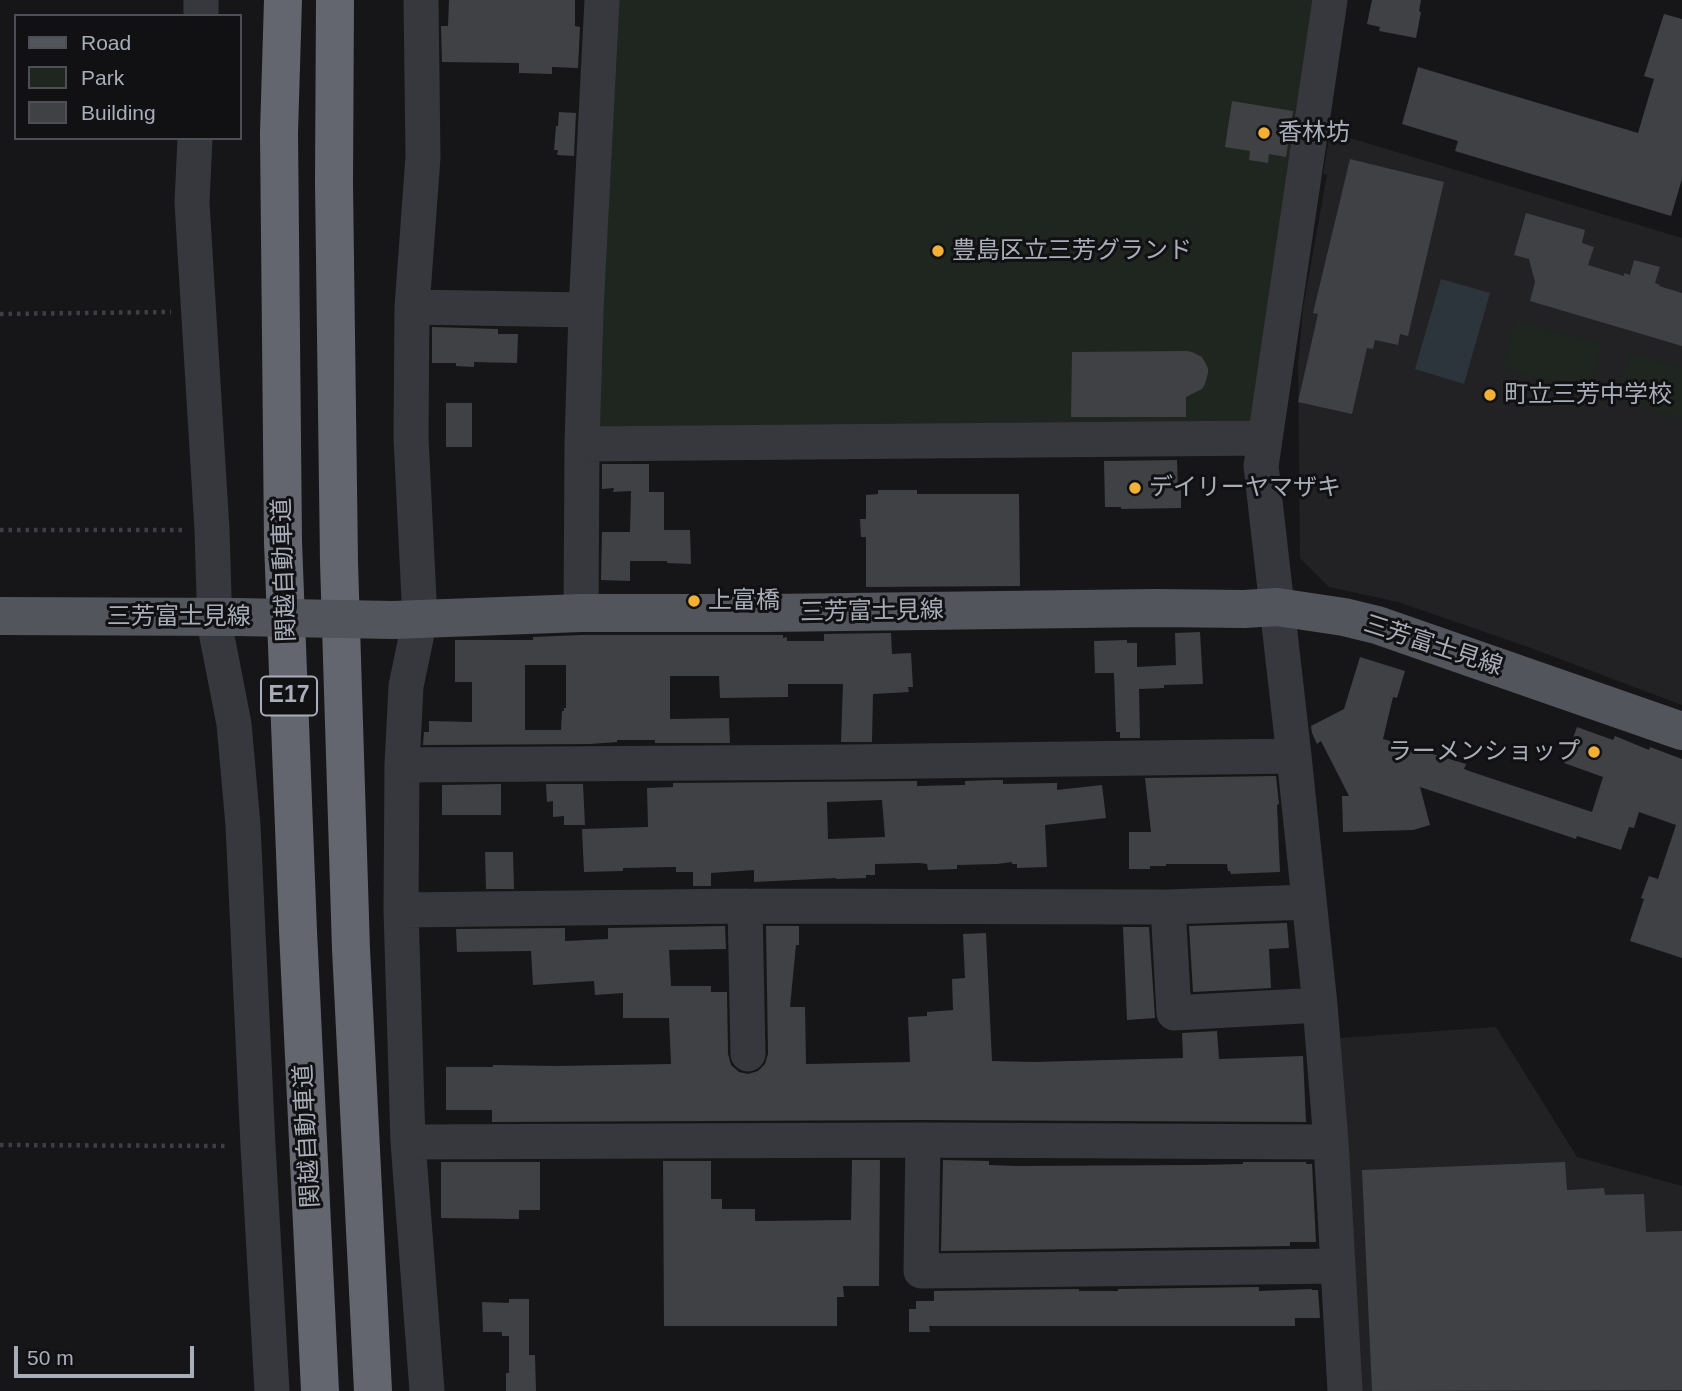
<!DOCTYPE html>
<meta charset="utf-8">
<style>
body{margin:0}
#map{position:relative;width:1682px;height:1391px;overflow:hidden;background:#161618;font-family:Helvetica,sans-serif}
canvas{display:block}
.legend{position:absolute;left:14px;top:14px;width:228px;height:126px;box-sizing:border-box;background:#111113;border:2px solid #4d4f55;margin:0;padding:9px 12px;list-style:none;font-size:21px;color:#a8adb8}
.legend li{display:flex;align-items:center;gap:14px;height:35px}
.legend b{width:35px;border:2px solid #4d4f55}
.scale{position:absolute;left:14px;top:1346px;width:180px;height:32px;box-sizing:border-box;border:4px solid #a8adb8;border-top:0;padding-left:9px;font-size:21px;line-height:24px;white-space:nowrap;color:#a8adb8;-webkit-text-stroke:5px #111113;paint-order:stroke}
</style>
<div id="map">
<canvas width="1682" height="1391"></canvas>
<ul class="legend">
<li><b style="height:9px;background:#53555c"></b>Road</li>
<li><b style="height:19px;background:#1e261f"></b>Park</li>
<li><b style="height:19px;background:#404145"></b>Building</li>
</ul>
<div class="scale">50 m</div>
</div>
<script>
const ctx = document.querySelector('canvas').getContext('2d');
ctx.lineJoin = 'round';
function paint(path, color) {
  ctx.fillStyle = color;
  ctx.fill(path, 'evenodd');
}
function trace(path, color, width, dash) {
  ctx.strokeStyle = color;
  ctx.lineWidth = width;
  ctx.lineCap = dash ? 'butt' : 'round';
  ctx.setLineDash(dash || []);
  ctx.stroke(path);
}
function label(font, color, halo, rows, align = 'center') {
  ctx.font = font + ' Helvetica,"Noto Sans JP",sans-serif';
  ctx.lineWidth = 6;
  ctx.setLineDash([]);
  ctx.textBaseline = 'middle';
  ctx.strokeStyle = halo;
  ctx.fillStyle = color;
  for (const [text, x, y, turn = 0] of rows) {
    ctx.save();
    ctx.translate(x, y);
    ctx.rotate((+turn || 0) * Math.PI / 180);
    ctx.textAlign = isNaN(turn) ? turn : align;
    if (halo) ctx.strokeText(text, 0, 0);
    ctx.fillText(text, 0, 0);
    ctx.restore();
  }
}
const built = new Path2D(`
 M1330,132L1682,238V705L1528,647L1398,602L1329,587L1300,558L1298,366L1303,308L1327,175L1323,174Z
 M1496,1027L1577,1157L1682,1186V1391H1359L1340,1038Z`);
const green = new Path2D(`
 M609,0H1316L1253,420L1242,430L608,436L592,421Z
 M1516,320L1602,344L1588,392L1503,367Z
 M1630,353L1682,368V419L1616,400Z`);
const water = new Path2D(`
 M1441,279L1490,293L1464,384L1415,369Z`);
const building = new Path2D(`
 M449,0H575V26L580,27L578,68L552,67V74L519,73V63L442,62L441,26H448Z
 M1372,0H1421L1419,11L1421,12L1416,38L1379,31L1380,27L1367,24Z
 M1664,14L1682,19V179L1671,216L1455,151L1458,141L1402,124L1418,67L1638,133L1654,79L1644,76Z
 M1232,101L1293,111L1286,157L1269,154L1268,163L1249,160L1250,151L1225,147Z
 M559,112L576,113L574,156L557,155L558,150H554L556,126H558Z
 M1350,159L1444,182L1408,336L1400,334L1398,345L1375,340L1373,349L1367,348L1352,414L1298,402L1318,314L1313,313Z
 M1526,213L1585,230L1582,243L1594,247L1588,265L1624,276V273L1630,275L1634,260L1660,267L1655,283L1660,285L1659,286L1682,293V346L1530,301L1535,282L1529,259L1514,255Z
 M432,327L498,329V334H518L517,363L474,362V367L456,366V363H432Z
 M1187,351L1192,352L1202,357L1208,368V373L1205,384L1202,389L1186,397V417H1071L1072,352Z
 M446,403H472V447H446Z
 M1177,460L1178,489H1181V508L1121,509V507H1105L1104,461Z
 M602,464H649V492H664V530H690L691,564L667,563V561H630V581L601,580L602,532H630L631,491L613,492L614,488L602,489Z
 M878,490H917V494H1019L1020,586L866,587V537H861L860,519H866V495L878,494Z
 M1200,632L1203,684L1164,685V688L1139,689L1140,738H1120V732H1116L1114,673H1095L1094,641L1127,640V643H1137V667L1176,665L1175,633Z
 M891,633L892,654L911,653L913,687H908L909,692L873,694L872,742H841L843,684H788V697L720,698L719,676H670V719L729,718L730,743H655V740H617V742L590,744L423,745L424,732H429V721L472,722V682H455V640H533V637L581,635H783V638L787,637V641H824V634ZM525,665H566V708H564V711H562L561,730H525Z
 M1360,657L1405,671L1397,698L1393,697L1383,739L1466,764L1464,769L1469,771L1592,812L1603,777L1564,763L1577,727L1613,740L1615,736L1649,750L1650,747L1682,759V958L1630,941L1644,899L1641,898L1649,876L1658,879L1676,825L1639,812L1634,828L1629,827L1621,850L1577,836L1576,839L1420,787L1430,825L1413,830L1343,832L1342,796H1349L1321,741L1317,744L1312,733L1311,726L1344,709Z
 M1276,776L1279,804L1277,805L1280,872L1231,874L1230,871H1228L1227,864H1166V866H1150V869H1129V832H1151L1145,778Z
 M995,780H1003V784L1057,783V790L1102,785L1106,818L1045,825L1047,867L1017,868V864H1012V862L997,864L957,865V869L928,870L927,864L920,863L875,864V875H866V878L836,879V878L754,882V870L711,873V886H693V872H676V867L623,868V871L584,872L582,829L648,827L647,788L673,787V783L917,781V786L965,785V781ZM882,800L885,837L828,839L827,802Z
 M501,784V815H442V785Z
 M546,784H583L585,825H564V816L553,817V801L547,802Z
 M485,852H513L514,889H486Z
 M1287,923L1289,948L1269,949L1271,988L1193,992L1189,926Z
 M725,926L726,949L669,950L671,986H711V992H727L728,1054L731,1065L739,1072L748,1074L758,1071L765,1064L768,1054L766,926H799V945H796L790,1007H805L806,1064L910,1062L908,1017L927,1016V1012L953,1010L952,979L965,978L963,934L986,933L992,1061L1033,1062L1183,1058L1182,1033L1217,1031L1219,1059L1303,1056L1306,1122L923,1120L492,1122V1110H446V1067H493V1065L557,1066L671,1064L669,1018H623V993L595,995L594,981L533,985L531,951L457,952L456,929L565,928V941L608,939V928Z
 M1123,927H1149L1155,1018L1127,1020Z
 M852,1160H880L879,1286H843L844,1297H837V1326H664L663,1161H711V1199H722V1209H755V1221L851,1220Z
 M943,1160L989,1161V1165L1016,1166L1196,1165L1243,1164V1162H1306V1164H1312L1316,1242H1290V1246L941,1251Z
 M441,1162H540V1210H519V1219L441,1218Z
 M1565,1162L1567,1190L1604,1188L1605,1195L1644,1194L1646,1232L1682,1231V1390L1372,1391L1362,1170Z
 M1259,1287V1291L1312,1289V1290H1318L1320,1318H1295V1326H929L930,1332H909V1309H916V1301H934V1291L1079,1289V1291H1118V1289Z
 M509,1299H529V1355H535L536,1391H506V1373H509V1336H502V1332H483L482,1302L509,1303Z`);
const path = new Path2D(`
 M0,314L171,312
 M0,530H185
 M0,1145L229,1146`);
const minor = new Path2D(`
 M421,0L423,157L412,307L411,438L420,619L406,686L402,765L401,910L408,1142L427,1391
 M1330,0L1261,466L1294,756L1320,1005L1331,1142L1345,1391
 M201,16V0
 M195,138L192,203L212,530L214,597L213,616L234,724L243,825L258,1146L272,1391
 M412,307L586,310
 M582,444L1265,438
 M581,613L582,444L586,310L602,0
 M402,765L848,762L1294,756
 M745,906L748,1054
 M1168,907L1174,1013L1320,1005
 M401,910L745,906L1168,907L1309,902
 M923,1140L921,1271L1338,1266
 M408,1142L923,1140L1331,1142`);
const major = new Path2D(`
 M0,616L236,617
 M393,620L581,613H769L1155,608L1244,609L1277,607L1344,617L1377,625L1682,731`);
const highway = new Path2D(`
 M283,0L279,133L283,542L298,931L320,1391
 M335,0L334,183L339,562L351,949L373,1391`);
const majorBridge = new Path2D(`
 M236,617L393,620`);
const markers = [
 [1264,133,7,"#f2b134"],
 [938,251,7,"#f2b134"],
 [1490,395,7,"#f2b134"],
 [1135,488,7,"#f2b134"],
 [694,601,7,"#f2b134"],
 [1594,752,7,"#f2b134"]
];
const shields = [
 [289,696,56]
];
const shieldNames = [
 ["E17",289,696]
];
const poiNames = [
 ["香林坊",1278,133],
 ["豊島区立三芳グランド",952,251],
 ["町立三芳中学校",1504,395],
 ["デイリーヤマザキ",1149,488],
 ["上富橋",708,601],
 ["ラーメンショップ",1580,752,"right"]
];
const streetNames = [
 ["関越自動車道",285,570,-92],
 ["三芳富士見線",872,612,-1],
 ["三芳富士見線",179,617],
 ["三芳富士見線",1433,646,18],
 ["関越自動車道",308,1136,-93]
];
paint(built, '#222225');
paint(green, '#1e261f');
paint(water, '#2c353c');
paint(building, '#404145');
trace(path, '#3d3f44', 4.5, [3.5, 5]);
trace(minor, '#37383d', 35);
trace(major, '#53555c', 38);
trace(highway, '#63666e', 38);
trace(majorBridge, '#53555c', 38);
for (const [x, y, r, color] of markers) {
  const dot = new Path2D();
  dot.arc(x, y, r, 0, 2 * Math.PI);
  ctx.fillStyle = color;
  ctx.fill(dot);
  trace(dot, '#111113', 2.5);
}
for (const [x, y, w] of shields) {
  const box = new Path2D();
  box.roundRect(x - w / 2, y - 19.5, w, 39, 5);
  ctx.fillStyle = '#111113';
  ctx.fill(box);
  trace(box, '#a8adb8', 2);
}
label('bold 23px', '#a8adb8', null, shieldNames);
label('24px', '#a8adb8', '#111113', poiNames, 'left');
label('24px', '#a8adb8', '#111113', streetNames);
</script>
